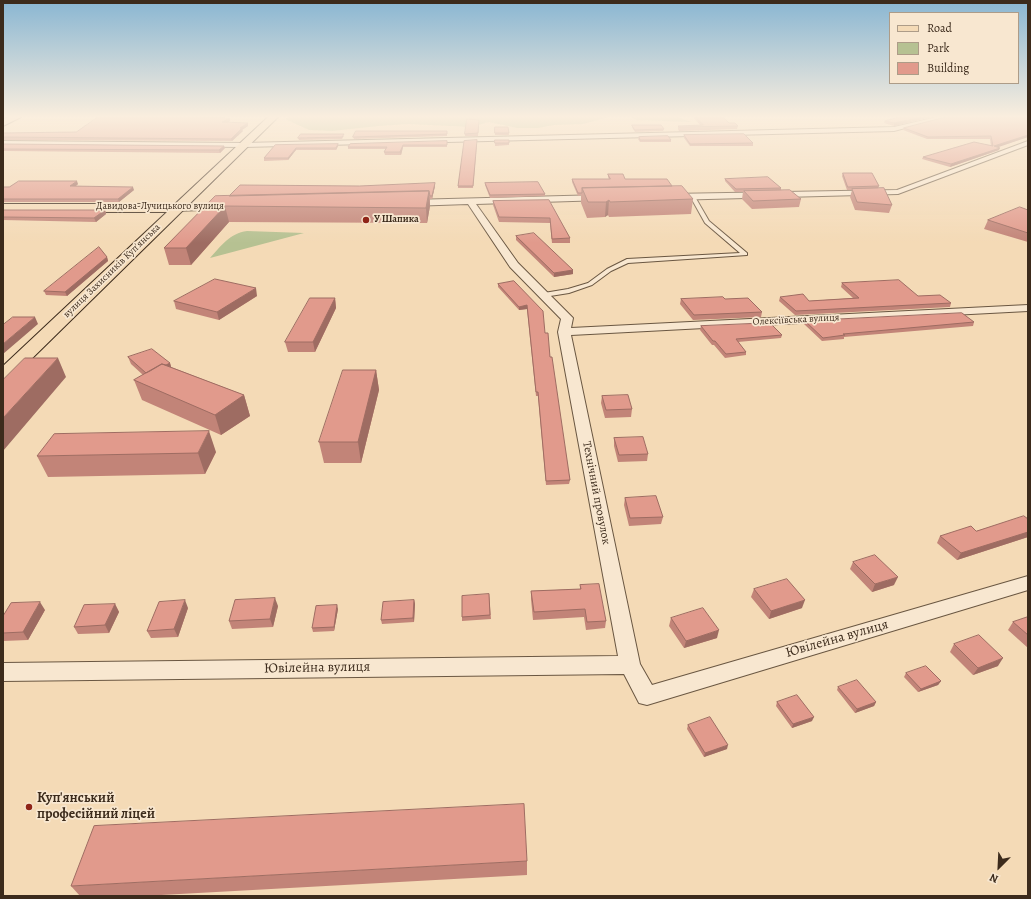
<!DOCTYPE html>
<meta charset="utf-8">
<style>
body{margin:0}
#map{position:relative;width:1031px;height:899px;overflow:hidden;background:#f4dab6;font-family:Alegreya,serif}
canvas{display:block}
.frame{position:absolute;inset:0;border:4px solid #3c2b1c;pointer-events:none}
.legend{position:absolute;left:889px;top:12px;width:130px;height:72px;box-sizing:border-box;background:#f8e7d0;border:1px solid #ad9c88;margin:0;padding:5px 7px;list-style:none;font-size:12px;color:#3c2b1c}
.legend li{display:flex;align-items:center;gap:8px;height:20px}
.legend b{width:20px;border:1px solid #ad9c88}
.north{position:absolute;left:979px;top:847px;width:40px;height:40px;-webkit-text-stroke:3px #f8e7d0;paint-order:stroke;rotate:204deg;font-size:11px;font-weight:700;line-height:16px;text-align:center;color:#3c2b1c}
.north::after{content:'';display:block;margin:auto;width:14px;height:18px;background:#3c2b1c;clip-path:polygon(50% 0,100% 100%,50% 72%,0 100%)}
</style>
<div id="map">
<canvas width="1031" height="899"></canvas>
<div class="frame"></div>
<ul class="legend">
<li><b style="height:5px;background:#f4dab6"></b>Road</li>
<li><b style="height:11px;background:#b6c192"></b>Park</li>
<li><b style="height:11px;background:#e19a8c"></b>Building</li>
</ul>
<div class="north">N</div>
</div>
<script>
const ctx = document.querySelector('canvas').getContext('2d');
ctx.lineJoin = 'round';
function paint(path, color) {
  ctx.fillStyle = color;
  ctx.fill(path, 'evenodd');
}
function trace(path, color, width, dash) {
  ctx.strokeStyle = color;
  ctx.lineWidth = width;
  ctx.lineCap = dash ? 'butt' : 'round';
  ctx.setLineDash(dash || []);
  ctx.stroke(path);
}
function label(font, color, halo, rows, align = 'center') {
  ctx.font = font + ' Alegreya,serif';
  ctx.lineWidth = 3.5;
  ctx.setLineDash([]);
  ctx.textBaseline = 'middle';
  ctx.strokeStyle = halo;
  ctx.fillStyle = color;
  for (const [text, x, y, turn = 0] of rows) {
    ctx.save();
    ctx.translate(x, y);
    ctx.rotate((+turn || 0) * Math.PI / 180);
    ctx.textAlign = isNaN(turn) ? turn : align;
    if (halo) ctx.strokeText(text, 0, 0);
    ctx.fillText(text, 0, 0);
    ctx.restore();
  }
}
const green = new Path2D(`
 M288,117H609L583,124L554,125L538,128H517L489,122L471,127L408,124L379,126L332,131L309,130L285,119Z
 M631,117H678L691,122L636,120Z
 M247,231L304,233L210,258C221,246 230,233 247,231Z`);
const lane = new Path2D(`
 M690,195H694L709,221L747,253V255L628,263L611,271L592,285L569,293L544,297L541,295L544,293L568,289L588,283L607,269L627,259L740,253L705,223L690,196Z`);
const street = new Path2D(`
 M937,117H947L894,131L244,147L3,145V141L244,143L894,127Z
 M1028,141V145L898,194L670,200L666,197L670,194L897,190Z
 M602,195L605,196V200L476,204L518,263L573,318L571,328L1028,305V311L571,335L640,664L652,685L1028,576V590L647,705L639,703L624,674L3,681V663L618,656L558,332L561,319L510,267L468,204L410,206L406,203L410,200Z
 M224,204L228,207L227,209L177,211L173,208L177,205Z`);
const primary = new Path2D(`
 M9,117H21L3,126V119Z
 M268,117H278L10,380L3,382V366L167,212H3V204H175Z`);
const wall = new Path2D(`
 M693,117H723L729,123L738,126L737,129L679,131L678,129V126L700,125Z
 M899,117H931L894,126L884,123L885,121Z
 M1028,117V137L997,147L999,150L950,167L922,159L923,157L991,146L990,139H927L903,130L904,128Z
 M230,121L227,123H248V126L242,130L243,131L232,141L3,140V133L76,132Z
 M479,122L478,136H465V134Z
 M632,125L664,129L663,131L635,132L632,127Z
 M495,127H508L509,135H495Z
 M447,131V136L354,139L353,137Z
 M684,135L753,143V146H690L684,138Z
 M344,136L342,139L299,140L298,138Z
 M639,137L671,140V142H640L638,139Z
 M495,140H509V145L495,146Z
 M447,141V147H403L401,155H385L384,152L386,149H348V147Z
 M477,143L473,188H458V186Z
 M3,144L224,146L225,148L220,153L3,151Z
 M275,145L338,146L336,150H296L288,160L264,161V158Z
 M843,173L879,186L878,188L892,205L889,213L855,210L850,197L852,190H847L842,176Z
 M608,174L625,179L672,186L693,199L691,214L609,217L608,215L605,217L587,218L581,203V195L578,196L572,182V179H609L608,177Z
 M725,179L781,188V190L801,199L799,207L752,209L742,199L743,192H735L725,181Z
 M485,183L545,194V196L490,198L485,185Z
 M78,184L76,186L134,190L119,202H3V187Z
 M435,186L432,199H430V206L427,223L229,222L191,265H169L164,248L229,196Z
 M549,200L570,238V243H552L550,223L499,222L493,205V201Z
 M3,210H105L106,214L96,222L3,220Z
 M1028,210V242L984,229L988,220Z
 M516,236L573,270V274L554,277L516,240Z
 M107,257L108,261L67,296L46,295L44,291Z
 M514,281L545,333L550,357L570,480L569,484L546,485L538,396H536L527,309L519,310L498,287V284Z
 M842,283L918,296L951,303L950,307L795,315L779,301L780,297L809,301L853,298L841,287Z
 M257,296L219,320L176,309L174,301Z
 M335,298L336,308L315,352H288L285,342Z
 M681,299H725L762,312L761,317L693,320L680,304Z
 M805,321L974,322L973,326L844,337V339L822,341L804,324Z
 M701,326L782,335L781,338L738,342L746,352V355L725,358L714,345H712L700,330Z
 M128,357L170,363L171,367L244,395L250,416L221,435L142,400L134,380L143,375L131,364Z
 M376,370L379,390L361,463H324L319,442Z
 M602,396L632,409L631,417L605,418L601,403Z
 M614,438L648,454L647,461L618,462L614,446Z
 M216,452L205,474L48,477L37,456Z
 M625,498L663,517L661,524L629,526L624,505Z
 M1028,519V537L957,560L937,543L940,536L976,531Z
 M853,562L894,585L872,592L850,569Z
 M580,585L606,621L605,628L586,630L584,617L533,620L531,599V591L580,589Z
 M754,589L802,608L769,619L751,597Z
 M489,594L491,619L462,621V617Z
 M414,600L415,604L414,622L382,624L381,620Z
 M115,604L119,612L109,633L78,634L74,627Z
 M278,606L273,627L232,629L229,621Z
 M188,608L178,637L151,638L147,631Z
 M338,609L334,631L313,632L312,628Z
 M45,610L28,640L3,641V616Z
 M1028,617V648L1008,630L1013,622Z
 M671,618L717,638L684,648L669,626Z
 M954,644L998,666L973,675L950,652Z
 M906,673L941,681L938,685L918,692L904,677Z
 M838,687L876,702L874,706L855,713L837,690Z
 M777,702L812,721L792,728L776,706Z
 M688,725L727,749L704,757L687,729Z
 M527,861V875L143,896H80L71,886Z`);
const shadedWall = new Path2D(`
 M922,117H931L894,126V123Z
 M230,118V121L223,125L222,122Z
 M248,123V126L242,130L243,131L232,141L231,139L240,128Z
 M1028,135V137L993,149L994,146Z
 M338,144V146L336,150V148Z
 M403,145V147L401,155L400,152Z
 M224,146L225,148L220,153L219,150Z
 M296,148V150L288,160V158Z
 M1000,148L999,150L950,167L951,164Z
 M77,181L78,184L71,190L70,186Z
 M435,183V186L432,199V196Z
 M133,187L134,190L119,202L118,199Z
 M429,191L430,206L427,223L426,208Z
 M609,200L608,215L605,217L606,202Z
 M225,206L229,222L191,265L186,248Z
 M105,210L106,214L96,222L94,218Z
 M107,257L108,261L67,296L65,292Z
 M573,270V274L554,277V273Z
 M256,288L257,296L219,320L217,312Z
 M335,298L336,308L315,352L313,342Z
 M527,305V309L519,310V307Z
 M35,317L38,324L3,354V344Z
 M58,358L66,377L3,451V418Z
 M170,363L172,370L148,380L146,373Z
 M376,370L379,390L361,463L358,442Z
 M244,395L250,416L221,435L215,415Z
 M209,431L216,452L205,474L198,453Z
 M1028,532V537L957,560L961,553Z
 M898,577L894,585L872,592L875,584Z
 M275,598L278,606L273,627L270,619Z
 M185,600L188,608L178,637L174,629Z
 M414,600L415,604L414,622L413,618Z
 M805,600L802,608L769,619L771,611Z
 M40,602L45,610L28,640L23,632Z
 M115,604L119,612L109,633L105,625Z
 M337,605L338,609L334,631V627Z
 M719,630L717,638L684,648L686,641Z
 M1003,658L998,666L973,675L978,668Z
 M941,681L938,685L918,692L921,689Z
 M876,702L874,706L855,713L857,709Z
 M814,717L812,721L792,728L793,724Z
 M728,745L727,749L704,757L705,753Z`);
const building = new Path2D(`
 M98,117H200L230,118L222,122L248,123L240,128H242L231,139L3,137V133L76,132Z
 M696,117H723L729,123H735L738,126L679,127L678,126L703,125Z
 M899,117H922L894,123L885,121Z
 M946,117H1028V135L994,146L1000,148L951,164L923,157L974,142L993,146L991,136L928,137L904,128Z
 M467,119L479,120L478,133L465,134Z
 M632,125H661L664,129L635,130Z
 M495,127H508L509,133H495Z
 M356,131H447V134L353,137Z
 M301,134H344L342,137L298,138Z
 M744,134L753,143L690,144L684,135Z
 M668,136L671,140H640L639,137Z
 M477,140L473,186H458L464,141Z
 M495,140H509V143H495Z
 M447,141V145H403L400,152H384L387,147H348L350,144Z
 M3,144L224,146L219,150L3,149Z
 M338,144L336,148H296L288,158H264L275,145Z
 M843,173H872L879,186L848,187Z
 M608,174H623L625,179H667L672,186L582,188V193H578L572,179H610Z
 M768,177L781,188L736,189L725,179Z
 M19,181H77L70,186L133,187L118,199H3V187H9Z
 M538,182L545,194L490,195L485,183Z
 M435,183L432,196H430L429,191L229,196L240,185L359,186Z
 M682,186L693,199L610,202L609,200L606,202H588L582,188Z
 M884,188L892,205L857,202L852,189Z
 M790,190L801,199L753,201L744,191Z
 M429,191L426,208L225,206L186,248H164L215,196Z
 M549,200L570,238L552,239L550,218L499,217L493,201Z
 M1020,207L1028,210V233L988,220Z
 M3,210H105L94,218L3,217Z
 M534,233L573,270L554,273L516,236Z
 M99,247L107,257L65,292L44,291Z
 M215,279L256,288L217,312L174,301Z
 M899,280L918,296L940,295L951,303L796,311L780,297L803,294L809,301L859,298L842,283Z
 M514,281L543,311L545,333H548L550,357H552L570,480L546,481L538,392H536L527,305L519,307L498,284Z
 M723,297L725,299L748,298L762,312L694,315L681,299Z
 M310,298H335L313,342H285Z
 M962,313L974,322L843,334L845,335L823,338L805,321Z
 M13,317H35L3,344V325Z
 M770,323L782,335L736,339L746,352L726,354L715,341H713L701,326Z
 M152,349L170,363L166,365L162,364L150,371L146,373L128,357Z
 M25,358H58L3,418V380Z
 M162,364L244,395L215,415L134,380Z
 M343,370H376L358,442H319Z
 M628,395L632,409L606,410L602,396Z
 M209,431L198,453L37,456L54,434Z
 M643,437L648,454L619,455L614,438Z
 M656,496L663,517L630,518L625,498Z
 M1024,516L1028,519V532L961,553L940,536L971,526L976,531Z
 M875,555L898,577L875,584L853,562Z
 M787,579L805,600L771,611L754,589Z
 M599,584L606,621L587,622L585,609L534,612L531,591L581,589L580,585Z
 M489,594L490,615L462,617V596Z
 M275,598L270,619L229,621L235,600Z
 M185,600L174,629L147,631L159,602Z
 M414,600L413,618L381,620L383,602Z
 M40,602L23,632L3,633V616L11,603Z
 M115,604L105,625L74,627L84,605Z
 M337,605L334,627L312,628L316,606Z
 M703,608L719,630L686,641L671,618Z
 M1028,617V635L1013,622Z
 M979,635L1003,658L978,668L954,644Z
 M926,666L941,681L921,689L906,673Z
 M857,680L876,702L857,709L838,687Z
 M797,695L814,717L793,724L777,702Z
 M710,717L728,745L705,753L688,725Z
 M524,804L527,861L71,886L94,826Z`);
const markers = [
 [366,220,4,"#8f2418"],
 [29,807,4,"#8f2418"]
];
const farStreetnames = [
 ["Давидова-Лучицького вулиця",160,207],
 ["вулиця Захисників Куп'янська",112,271,-44],
 ["Олексіївська вулиця",796,320,-3]
];
const farPoinames = [
 ["У Шапика",374,220]
];
const streetNames = [
 ["Технічний провулок",596,493,79]
];
const nearStreetnames = [
 ["Ювілейна вулиця",837,639,-16],
 ["Ювілейна вулиця",317,668,-1]
];
const nearPoinames = [
 ["Куп'янський",37,799],
 ["професійний ліцей",37,815]
];
paint(green, '#b6c192');
trace(lane, '#6a5742', 2);
trace(street, '#6a5742', 2);
trace(primary, '#3c2b1c', 2);
paint(lane, '#f8e7d0');
paint(street, '#f8e7d0');
paint(primary, '#f4dab6');
paint(wall, '#c28478');
paint(shadedWall, '#9e6c62');
paint(building, '#e19a8c');
trace(building, '#9e6c62', 1);
const sky = ctx.createLinearGradient(0, 0, 0, 243);
sky.addColorStop(0, '#89b6d2');
sky.addColorStop(0.48, '#faeede');
sky.addColorStop(1, '#faeede00');
ctx.fillStyle = sky;
ctx.fillRect(0, 0, 1031, 243);
for (const [x, y, r, color] of markers) {
  const dot = new Path2D();
  dot.arc(x, y, r, 0, 2 * Math.PI);
  ctx.fillStyle = color;
  ctx.fill(dot);
  trace(dot, '#f8e7d0', 1.5);
}
label('10px', '#3c2b1c', '#f8e7d0', farStreetnames);
label('bold 10px', '#3c2b1c', '#f8e7d0', farPoinames, 'left');
label('12px', '#3c2b1c', '#f8e7d0', streetNames);
label('14px', '#3c2b1c', '#f8e7d0', nearStreetnames);
label('bold 14px', '#3c2b1c', '#f8e7d0', nearPoinames, 'left');
</script>
